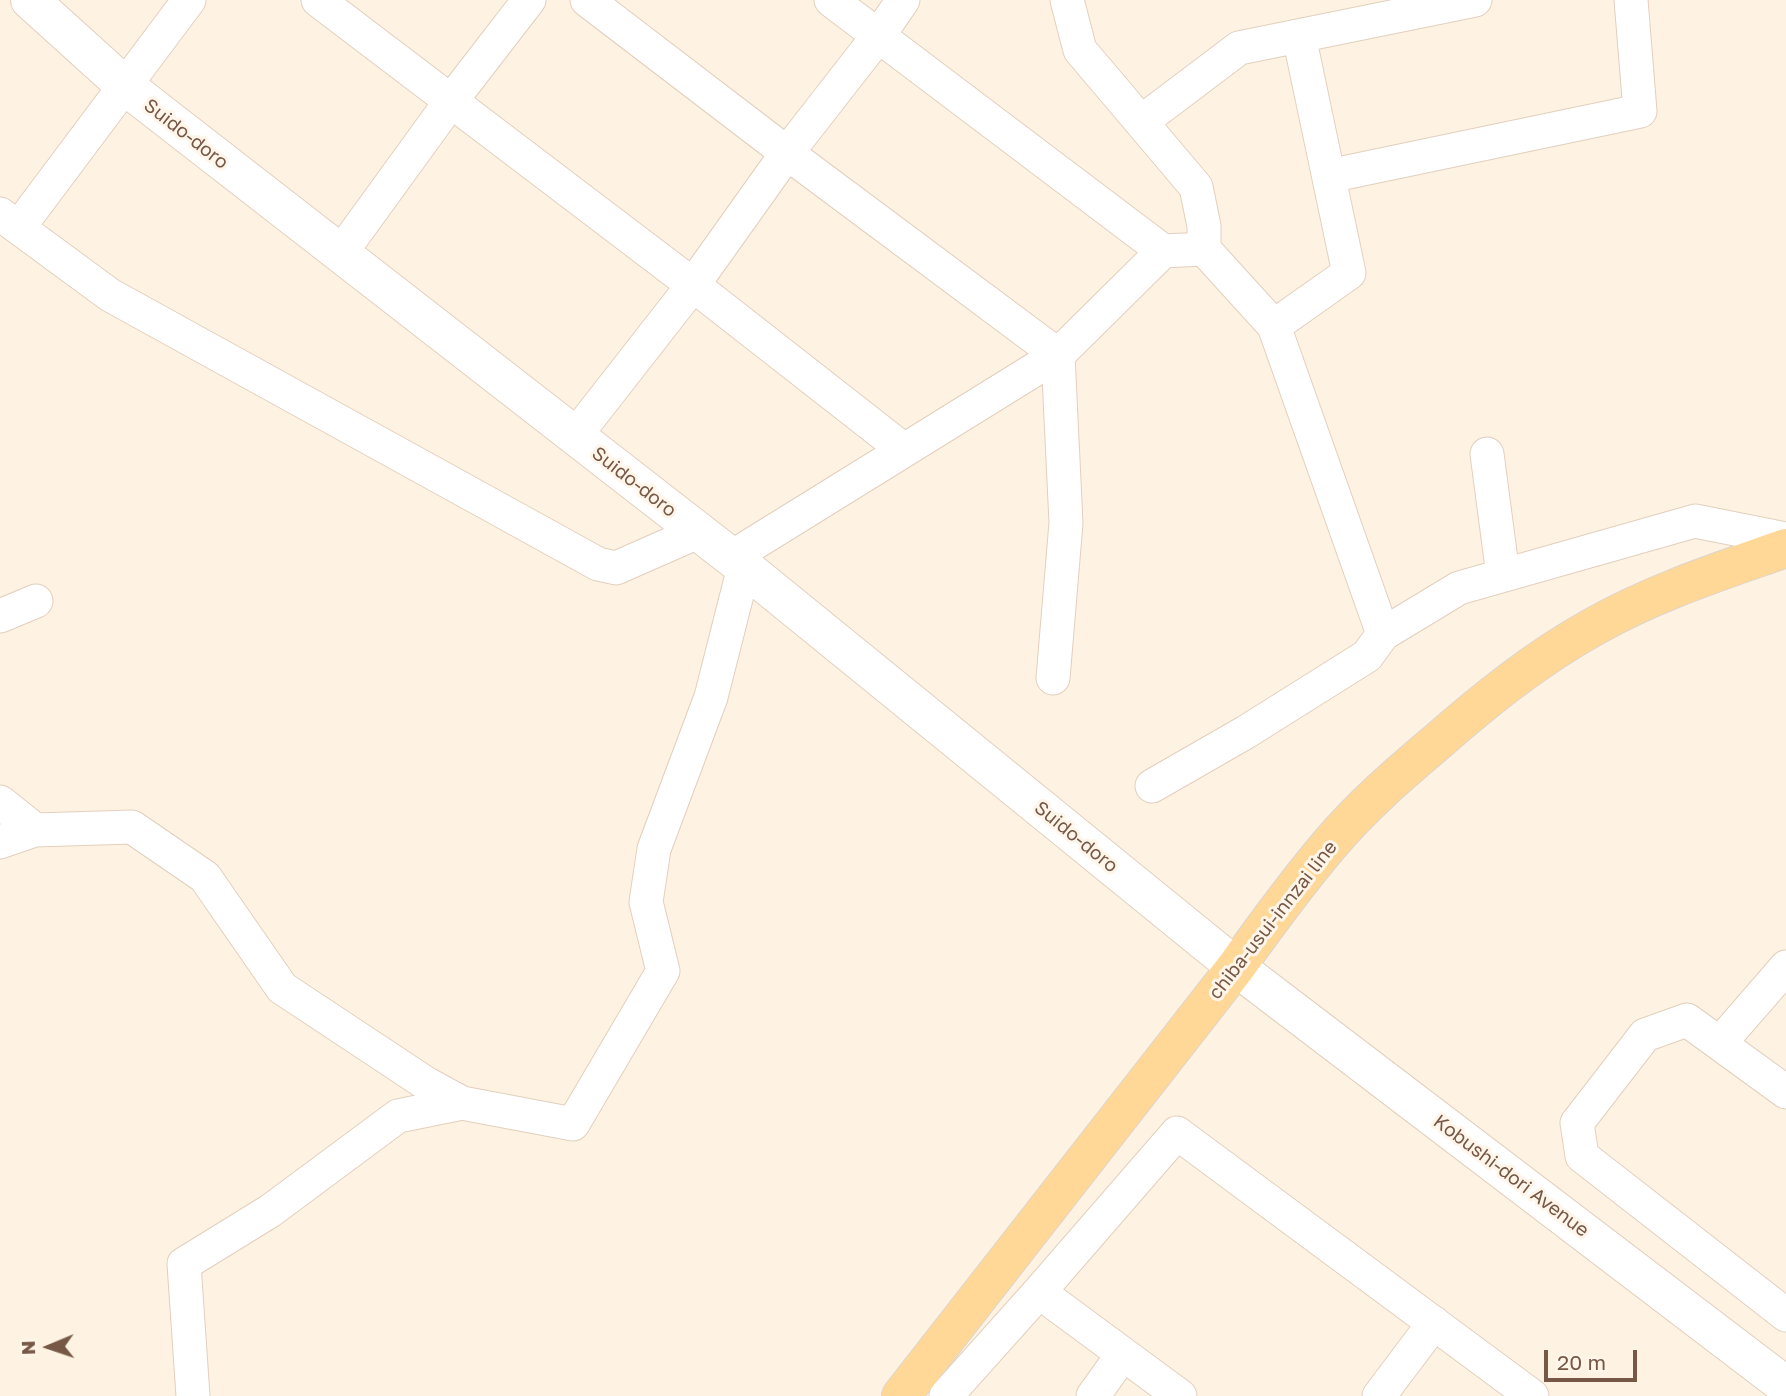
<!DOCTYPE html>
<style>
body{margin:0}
#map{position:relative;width:1786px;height:1396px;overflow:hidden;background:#fef3e2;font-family:"Golos Text",sans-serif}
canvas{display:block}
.north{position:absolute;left:14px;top:1312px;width:70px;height:70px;-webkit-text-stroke:5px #fff6e9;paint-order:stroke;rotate:268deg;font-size:19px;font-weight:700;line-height:28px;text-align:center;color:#775847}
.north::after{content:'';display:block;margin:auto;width:24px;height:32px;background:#775847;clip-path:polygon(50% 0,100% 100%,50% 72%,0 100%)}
.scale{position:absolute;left:1544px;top:1350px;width:93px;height:32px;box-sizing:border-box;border:4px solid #775847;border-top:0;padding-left:9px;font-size:21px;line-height:24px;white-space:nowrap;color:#775847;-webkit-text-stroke:5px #fff6e9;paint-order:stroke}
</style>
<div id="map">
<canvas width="1786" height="1396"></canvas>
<div class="north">N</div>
<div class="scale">20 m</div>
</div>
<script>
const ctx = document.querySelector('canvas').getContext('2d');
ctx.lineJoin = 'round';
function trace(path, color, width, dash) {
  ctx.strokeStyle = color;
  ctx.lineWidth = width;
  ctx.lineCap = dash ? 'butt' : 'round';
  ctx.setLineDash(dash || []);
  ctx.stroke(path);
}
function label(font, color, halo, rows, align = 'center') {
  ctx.font = font + ' "Golos Text",sans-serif';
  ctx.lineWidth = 6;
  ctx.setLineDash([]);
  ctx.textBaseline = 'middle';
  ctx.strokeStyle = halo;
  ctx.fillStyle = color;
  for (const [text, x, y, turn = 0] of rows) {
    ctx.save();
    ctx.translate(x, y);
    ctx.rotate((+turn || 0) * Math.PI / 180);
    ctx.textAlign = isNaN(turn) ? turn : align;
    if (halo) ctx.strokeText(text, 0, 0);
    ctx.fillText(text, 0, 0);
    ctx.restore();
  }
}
const minor = new Path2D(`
 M318,0L693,285L904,450
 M587,0L787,153L1058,355L1066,523L1053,678
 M831,0L1163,251
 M1141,122L1239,48L1475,0
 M1329,176L1640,111L1631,0
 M0,214L110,295L598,564L616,568L698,532
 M19,227L189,0
 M1204,249L1274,326L1383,634
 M340,254L451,101L529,0
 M1274,326L1349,273L1299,36
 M575,436L693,285L787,153L879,35L903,0
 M1487,454L1503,575
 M732,557L1058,355L1163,251L1204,249V226L1196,187L1080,50L1067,0
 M0,616L36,601
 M1152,786L1246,732L1367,656L1383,634L1459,588L1695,521L1786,539
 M0,802L35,830
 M0,842L35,830L132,827L205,877L282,988L427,1084L462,1103L573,1124L663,971L646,902L654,849L711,697L744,567
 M1720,1043L1786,967
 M1786,1092L1687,1020L1645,1035L1577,1123L1582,1156L1786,1315
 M1039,1292L1180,1396
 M193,1396L184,1264L270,1211L398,1116L462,1103
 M946,1396L1039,1292L1177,1133L1532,1396
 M1093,1396L1123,1354
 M1379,1396L1434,1323`);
const tertiary = new Path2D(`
 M30,0L124,85L744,567L1236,967L1786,1386`);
const primary = new Path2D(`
 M901,1396L1236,967C1266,925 1296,884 1329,845C1361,807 1399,774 1437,742C1486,699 1537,658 1595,626C1655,592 1721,571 1786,548`);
const streetNames = [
 ["Suido-doro",186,134,38],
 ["Suido-doro",634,482,38],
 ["Suido-doro",1076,837,39],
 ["chiba-usui-innzai line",1273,920,-52],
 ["Kobushi-dori Avenue",1511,1176,37]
];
trace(minor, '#e3cfbd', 35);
trace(tertiary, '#e3cfbd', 40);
trace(primary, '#dcd4cf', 40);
trace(minor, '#fff', 33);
trace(tertiary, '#fff', 38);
trace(primary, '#ffd897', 38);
label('19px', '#775847', '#fff6e9', streetNames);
</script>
